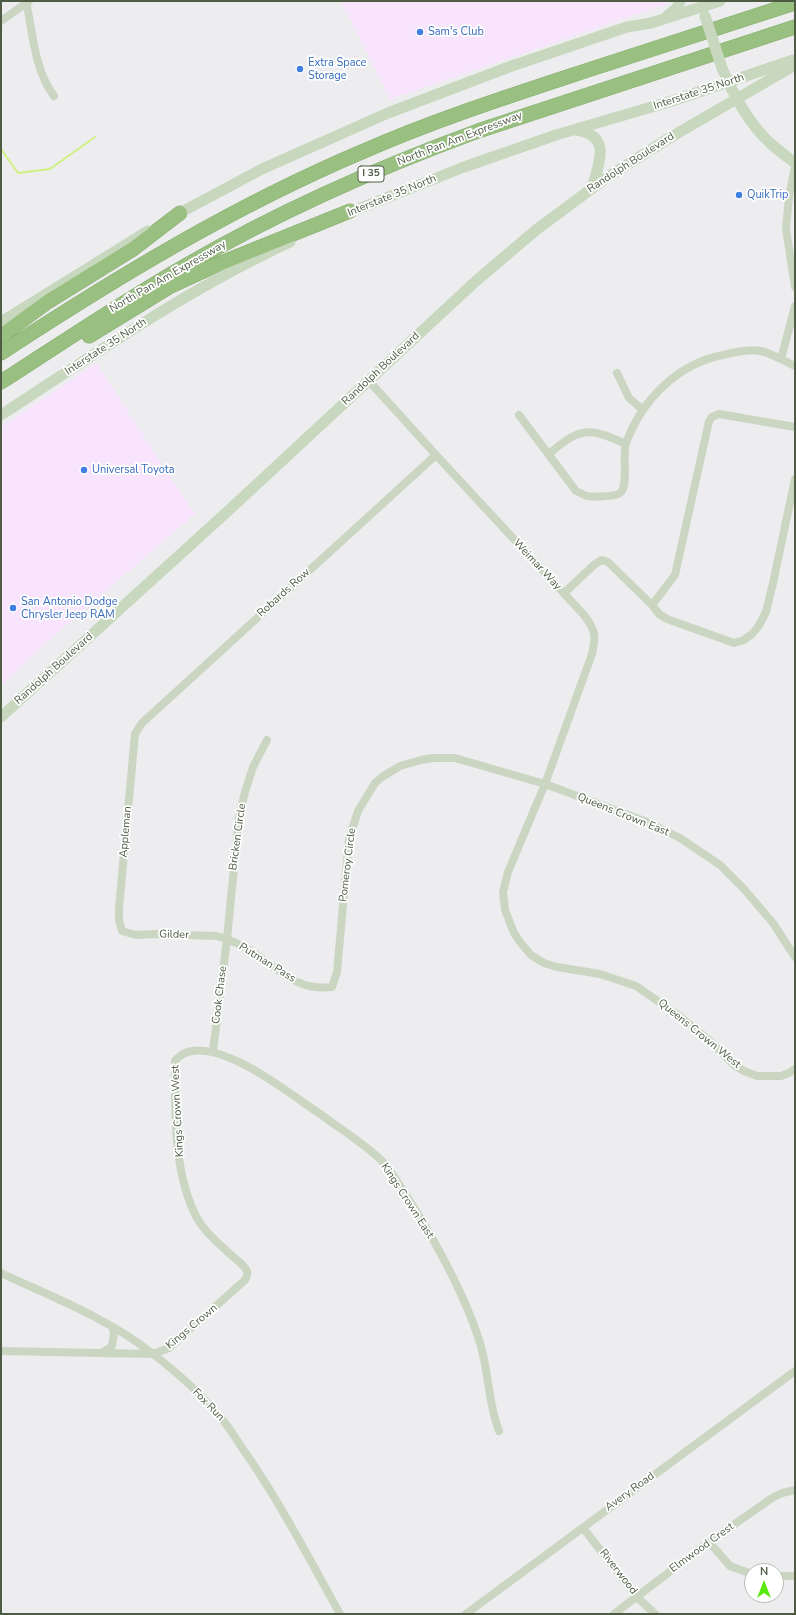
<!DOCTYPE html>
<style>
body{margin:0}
#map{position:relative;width:796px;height:1615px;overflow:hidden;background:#ededf0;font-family:"Nunito Sans",sans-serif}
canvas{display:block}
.frame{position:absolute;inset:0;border:2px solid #4e5c44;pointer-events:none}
.north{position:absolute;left:744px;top:1563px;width:40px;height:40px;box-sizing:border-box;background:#fff;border:1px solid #b8beb4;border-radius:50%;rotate:0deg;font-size:11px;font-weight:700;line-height:16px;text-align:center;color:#4e5c44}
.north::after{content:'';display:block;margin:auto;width:14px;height:18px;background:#58ea0d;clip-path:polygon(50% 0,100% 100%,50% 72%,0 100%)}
</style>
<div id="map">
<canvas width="796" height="1615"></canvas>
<div class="frame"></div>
<div class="north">N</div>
</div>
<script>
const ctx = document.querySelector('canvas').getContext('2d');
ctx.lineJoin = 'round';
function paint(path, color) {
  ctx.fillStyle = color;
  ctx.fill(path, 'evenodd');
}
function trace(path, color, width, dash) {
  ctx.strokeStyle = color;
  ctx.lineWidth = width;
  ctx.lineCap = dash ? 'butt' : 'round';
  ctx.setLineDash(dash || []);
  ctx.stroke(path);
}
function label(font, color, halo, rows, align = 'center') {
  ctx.font = font + ' "Nunito Sans",sans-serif';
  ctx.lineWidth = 3.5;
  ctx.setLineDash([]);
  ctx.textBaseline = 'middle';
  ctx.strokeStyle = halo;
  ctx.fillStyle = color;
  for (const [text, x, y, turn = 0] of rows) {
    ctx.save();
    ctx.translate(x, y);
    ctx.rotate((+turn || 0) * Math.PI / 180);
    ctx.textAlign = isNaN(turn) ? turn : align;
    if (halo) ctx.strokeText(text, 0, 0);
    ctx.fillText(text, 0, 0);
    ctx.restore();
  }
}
const commercial = new Path2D(`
 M341,1H668L664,5L390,99Z
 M96,363L195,514L48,641L1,686V427Z`);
const stream = new Path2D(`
 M1,149L18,173L50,169L95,137`);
const street = new Path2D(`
 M26,1C33,33 34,69 54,96
 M1,21L29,1
 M795,167L789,196L786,229L795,287
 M781,359L795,306
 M617,373L629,398L642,409
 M369,381L436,455L584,615C596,631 596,636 592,654L545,784L508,872L503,892L505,910L514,933L520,942L531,955L544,963L557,967L600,974L636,986L678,1015L709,1040L734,1065L744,1071L757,1076H781L789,1073L795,1069
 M519,415L576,491C580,493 584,495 587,496C594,497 615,497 620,493C629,487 622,454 626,443C642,400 677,364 723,355C736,352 748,349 761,351C773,354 784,361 795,366
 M549,454C580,427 589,427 626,444
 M436,455L142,723L135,734L119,908V920L122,931L136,935L155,934L217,936C227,939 238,943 246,948C275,965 295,992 332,987L337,972L349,839L358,811L375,783L382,777L400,766L421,760L433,758H455L545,784L647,822L680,838L720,865L744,889L773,923L795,957
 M564,593L595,564L602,560L608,562L652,605L659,614L667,619L734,643L744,640L752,634L758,627L766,612L773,583L795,479
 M652,605L675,575L709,421L712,417L719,414L795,427
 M213,1051L227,939L239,817L245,792L253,767L267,740
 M1,1273C52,1297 108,1318 153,1354C175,1371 203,1396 221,1418C231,1429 238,1443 247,1455C282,1506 310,1560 340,1614
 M1,1351L153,1354L169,1348L245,1280C246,1277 248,1275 247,1271C244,1264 235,1259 230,1254C218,1243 205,1232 197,1218C173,1173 175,1110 175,1061C190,1041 223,1054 241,1063C270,1077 296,1098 323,1116C343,1131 365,1144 383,1162C390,1169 396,1180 402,1189C431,1233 464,1292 480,1343C489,1372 488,1403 499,1431
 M102,1353L112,1346L114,1334L113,1328
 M583,1528L637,1597L655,1614
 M709,1542L730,1566L752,1574
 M776,1576H795
 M466,1614L795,1371
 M614,1614L709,1542L772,1498L782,1493L795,1490`);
const secondary = new Path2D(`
 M666,17L677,8L680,1
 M722,68C733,94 747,121 768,141C776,149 786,156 795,163
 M576,130C612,135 599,163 592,188
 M343,215L464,167L556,135L672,101L793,60
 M174,216L262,169L388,113L509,67L627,27L651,23L720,1
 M1,322L148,231
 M1,415C95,354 188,289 290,242
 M1,717L228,511L476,281L536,230L606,178L671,137L795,65`);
const highway = new Path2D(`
 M1,336L49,301L133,249L180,213
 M89,336L169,287L221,263L350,211
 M1,353C117,277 236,205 364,151C435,120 509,96 582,72C653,49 724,26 795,3
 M1,382C62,343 122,302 185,266C278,212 377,168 478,131L795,27`);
const secondaryBridge = new Path2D(`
 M705,16L722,68`);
const markers = [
 [420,32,4,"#3f7fe0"],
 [300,69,4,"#3f7fe0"],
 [739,195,4,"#3f7fe0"],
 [84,470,4,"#3f7fe0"],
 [13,608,4,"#3f7fe0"]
];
const shields = [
 [371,174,26]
];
const shieldNames = [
 ["I 35",371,174]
];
const shopNames = [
 ["Sam's Club",428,32],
 ["Extra Space",308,63],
 ["Storage",308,76],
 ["QuikTrip",747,195],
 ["Universal Toyota",92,470],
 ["San Antonio Dodge",21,602],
 ["Chrysler Jeep RAM",21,615]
];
const streetNames = [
 ["Interstate 35 North",699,92,-18],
 ["North Pan Am Expressway",460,139,-21],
 ["Randolph Boulevard",631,163,-33],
 ["Interstate 35 North",392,196,-22],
 ["North Pan Am Expressway",168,277,-30],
 ["Interstate 35 North",106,347,-33],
 ["Randolph Boulevard",381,369,-43],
 ["Weimar Way",537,565,47],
 ["Robards Row",284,593,-42],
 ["Randolph Boulevard",54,669,-42],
 ["Queens Crown East",623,815,22],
 ["Appleman",126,832,-85],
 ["Bricken Circle",238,837,-82],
 ["Pomeroy Circle",348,865,-83],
 ["Gilder",174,935,2],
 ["Putman Pass",267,963,32],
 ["Cook Chase",220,995,-83],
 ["Queens Crown West",699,1034,39],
 ["Kings Crown West",178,1111,-93],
 ["Kings Crown East",407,1201,57],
 ["Kings Crown",192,1327,-40],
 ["Fox Run",208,1405,46],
 ["Avery Road",630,1492,-36],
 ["Elmwood Crest",702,1548,-36],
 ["Riverwood",618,1572,52]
];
paint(commercial, '#f8e4fd');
trace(stream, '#cff182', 2);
trace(highway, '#84ac6c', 15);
trace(street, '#cbd6c2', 8);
trace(secondary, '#c8d8be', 11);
trace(highway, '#9ac081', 14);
trace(secondaryBridge, '#c8d8be', 11);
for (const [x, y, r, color] of markers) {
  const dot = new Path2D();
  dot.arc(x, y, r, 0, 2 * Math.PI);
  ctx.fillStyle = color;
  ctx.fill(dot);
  trace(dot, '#fff', 1.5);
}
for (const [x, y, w] of shields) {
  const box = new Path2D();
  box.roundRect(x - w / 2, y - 8, w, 16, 3);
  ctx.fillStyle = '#fff';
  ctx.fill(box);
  trace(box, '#4e5c44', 1);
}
label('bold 10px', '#4e5c44', null, shieldNames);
label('11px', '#366cbe', '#fff', shopNames, 'left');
label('11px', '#4e5c44', '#fff', streetNames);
</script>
